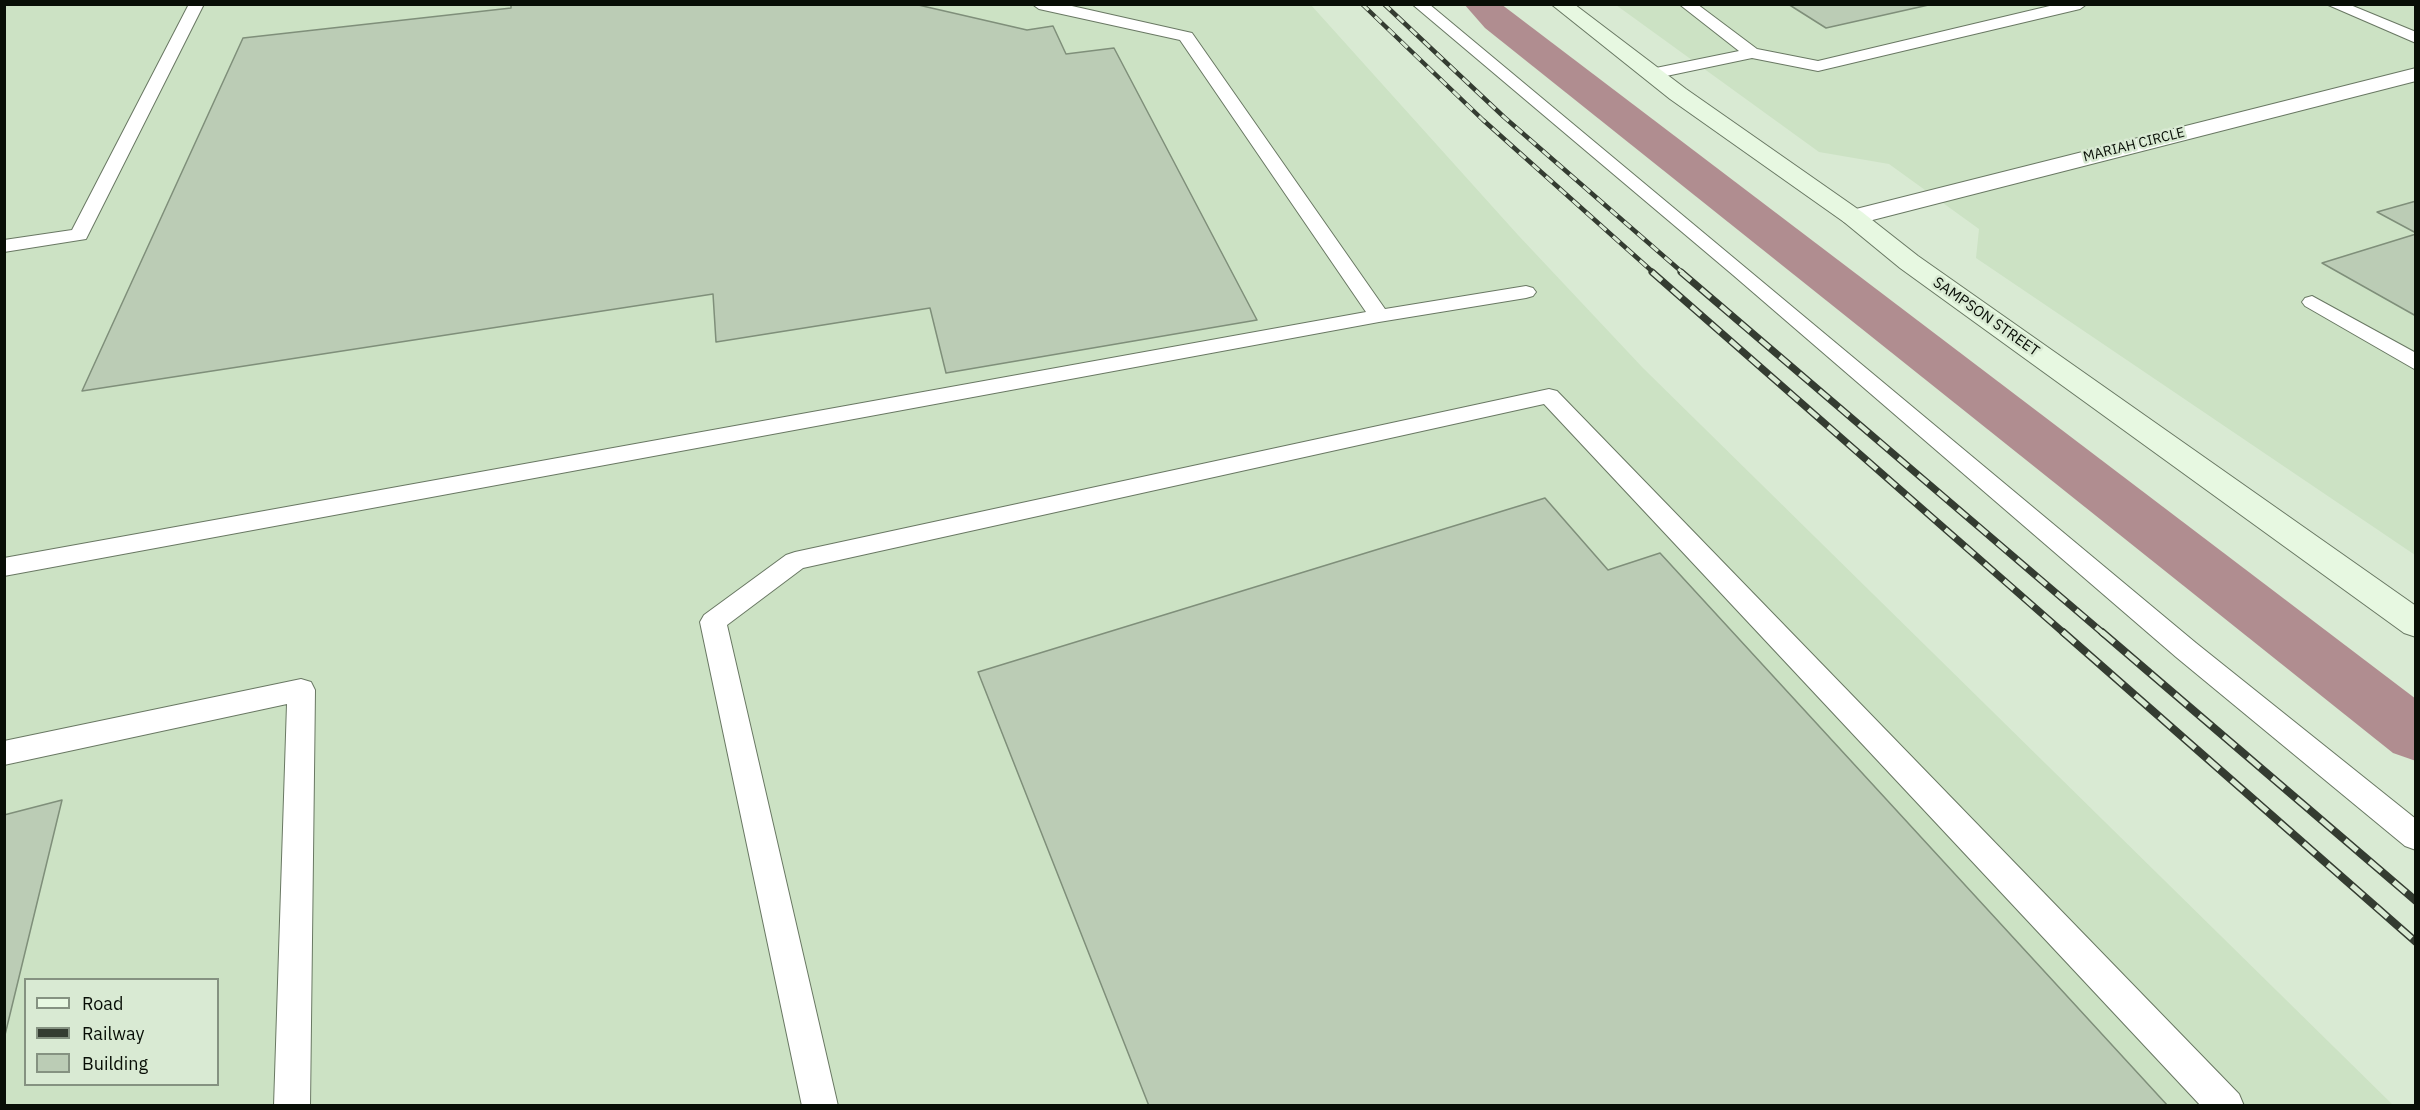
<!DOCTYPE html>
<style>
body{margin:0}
#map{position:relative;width:2420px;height:1110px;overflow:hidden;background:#d9ead3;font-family:"IBM Plex Sans",sans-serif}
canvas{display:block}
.frame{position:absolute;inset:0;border:6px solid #080e06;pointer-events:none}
.legend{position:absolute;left:24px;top:978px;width:195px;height:108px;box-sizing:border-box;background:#d9ead3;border:2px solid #859281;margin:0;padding:8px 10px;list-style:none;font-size:18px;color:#080e06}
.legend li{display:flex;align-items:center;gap:12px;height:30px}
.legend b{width:30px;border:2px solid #859281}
</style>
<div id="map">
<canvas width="2420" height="1110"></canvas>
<div class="frame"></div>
<ul class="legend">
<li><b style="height:8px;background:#e7f8e1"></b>Road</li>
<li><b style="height:8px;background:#343c31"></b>Railway</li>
<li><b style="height:16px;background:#bbccb5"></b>Building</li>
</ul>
</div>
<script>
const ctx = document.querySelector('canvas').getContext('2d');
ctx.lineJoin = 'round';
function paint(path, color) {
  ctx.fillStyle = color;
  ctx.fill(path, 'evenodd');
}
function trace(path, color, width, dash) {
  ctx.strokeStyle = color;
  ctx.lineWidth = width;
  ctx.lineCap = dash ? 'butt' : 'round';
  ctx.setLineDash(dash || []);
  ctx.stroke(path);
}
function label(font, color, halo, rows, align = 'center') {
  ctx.font = font + ' "IBM Plex Sans",sans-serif';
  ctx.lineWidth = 5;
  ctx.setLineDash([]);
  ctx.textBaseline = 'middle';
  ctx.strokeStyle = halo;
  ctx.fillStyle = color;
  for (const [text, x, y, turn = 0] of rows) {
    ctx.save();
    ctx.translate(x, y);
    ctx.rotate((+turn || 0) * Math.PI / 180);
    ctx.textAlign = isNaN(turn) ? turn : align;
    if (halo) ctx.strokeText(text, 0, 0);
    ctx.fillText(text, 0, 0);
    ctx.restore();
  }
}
const built = new Path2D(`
 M5,4L1311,5L1518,235L1643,368L2393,1105L5,1106ZM26,980H218V1084H26Z
 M1616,5H2415V555L1976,258L1979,229L1889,164L1819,152Z`);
const stream = new Path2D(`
 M1791,227L1795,228V234L1775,241L1769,237Z`);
const canal = new Path2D(`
 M1464,4H1501L2416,699V761L2393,753L1485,28Z`);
const building = new Path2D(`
 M511,4H914L1027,30L1053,26L1066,54L1114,48L1257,320L946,373L930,308L716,342L713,294L82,391L243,38L511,8Z
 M1788,4H1933L1826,28Z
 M2416,201V233L2377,212Z
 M2416,234V316L2322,263Z
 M1545,498L1608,570L1660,553L2168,1106H1149L978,672Z
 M62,800L4,1039V815Z`);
const lane = new Path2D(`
 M189,4H204L86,239L4,252V240L72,230Z
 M1032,4H1063L1192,33L1385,309L1526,286L1533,288L1536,292L1533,296L1526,298L1379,322L4,576V558L1366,312L1180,40L1039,9Z
 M1412,4H1429L2196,643L2416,819V850L2405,846L2176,657L1733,275Z
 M1679,4H1697L1757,49L1818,61L2058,4H2087L2080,9L1818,71L1752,58L1652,79L1646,78L1644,74L1646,70L1739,51Z
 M2326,4H2348L2416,32V43Z
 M2312,296L2416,353V370L2305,306L2302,302L2305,298Z
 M1549,389L1557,391L2239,1094L2244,1106H2201L1544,404L803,568L727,625L838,1106H802L700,622L704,615L786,555L795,552Z
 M301,679L311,682L315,690L310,1106H274L287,704L4,765V741Z`);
const street = new Path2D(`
 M2416,68V81L1853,225L1844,222L1840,217L1844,212Z`);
const secondary = new Path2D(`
 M1551,4H1574L1686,89L1862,212L1918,256L2416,606V637L2404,633L1900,268L1844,222L1670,99Z`);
const railFar2 = new Path2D(`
 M1362,4L1483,120L1654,273
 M1384,4L1504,117L1683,273`);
const railFar1 = new Path2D(`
 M1652,272L2065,634
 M1681,272L2104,634`);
const rail = new Path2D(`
 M2063,632L2416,942
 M2102,632L2416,901`);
const farStreetnames = [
 ["MARIAH CIRCLE",2134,145,-14]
];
const streetNames = [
 ["SAMPSON STREET",1986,317,35]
];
paint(built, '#cce2c4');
paint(stream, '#b08d90');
paint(canal, '#b08d90');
paint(building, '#bbccb5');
trace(building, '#7f8f7a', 1.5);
trace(lane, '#697863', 2);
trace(street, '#697863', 2);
trace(secondary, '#697863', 2);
paint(lane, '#fff');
paint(street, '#fff');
paint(secondary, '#e7f8e1');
trace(railFar2, '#343c31', 4.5);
trace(railFar1, '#343c31', 7);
trace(rail, '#343c31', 8);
trace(railFar2, '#d9ead3', 3, [9]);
trace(railFar1, '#d9ead3', 4.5, [13]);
trace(rail, '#d9ead3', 5, [16]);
label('14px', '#080e06', '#d9ead3', farStreetnames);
label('15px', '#080e06', '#d9ead3', streetNames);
</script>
